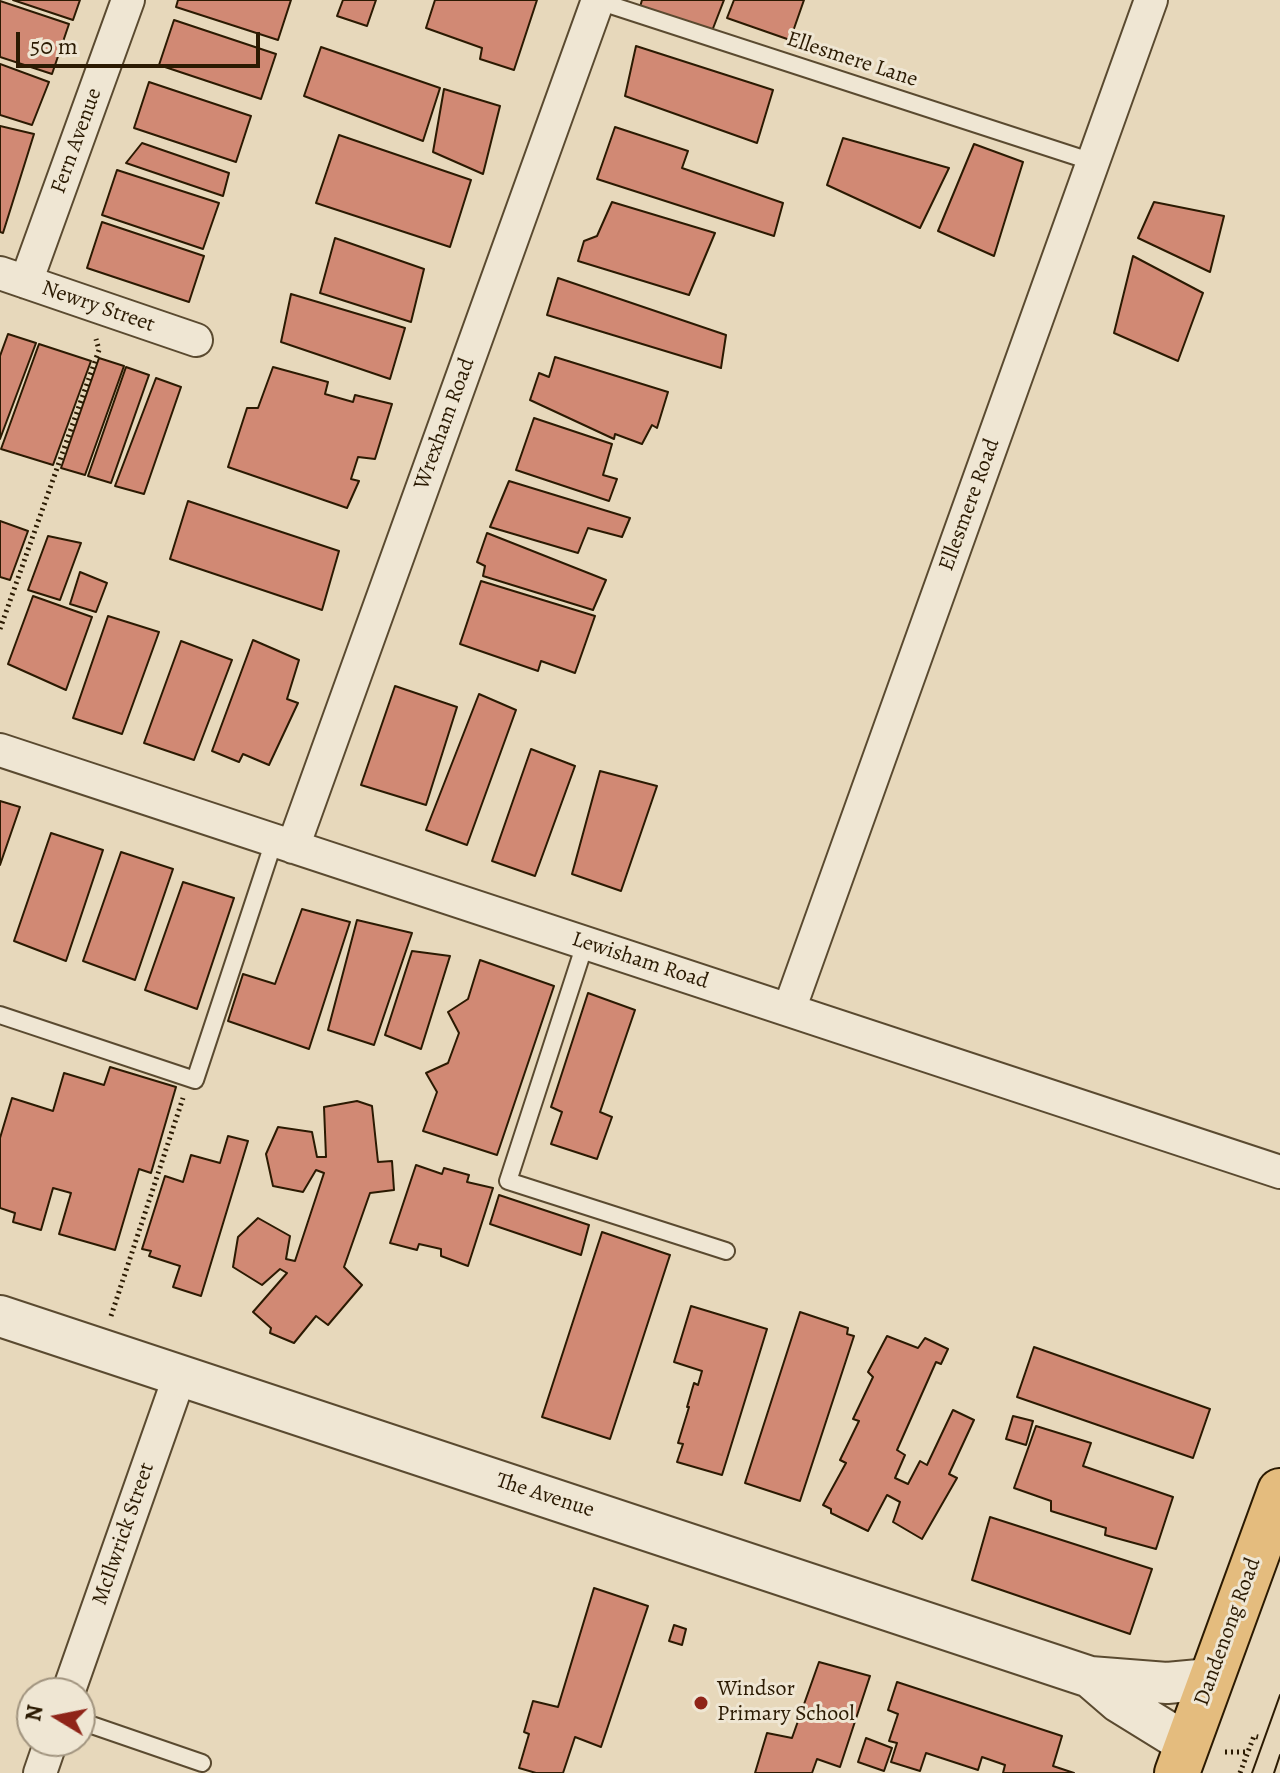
<!DOCTYPE html>
<style>
body{margin:0}
#map{position:relative;width:1280px;height:1773px;overflow:hidden;background:#e7d8bb;font-family:Alegreya,serif}
canvas{display:block}
.north{position:absolute;left:16px;top:1677px;width:80px;height:80px;box-sizing:border-box;background:#efe6d3;border:2px solid #a1947f;border-radius:50%;rotate:280deg;font-size:22px;font-weight:700;line-height:32px;text-align:center;color:#2b1a02}
.north::after{content:'';display:block;margin:auto;width:28px;height:36px;background:#8f2418;clip-path:polygon(50% 0,100% 100%,50% 72%,0 100%)}
.scale{position:absolute;left:16px;top:32px;width:244px;height:36px;box-sizing:border-box;border:4px solid #2b1a02;border-top:0;padding-left:10px;font-size:24px;line-height:28px;white-space:nowrap;color:#2b1a02;-webkit-text-stroke:6px #efe6d3;paint-order:stroke}
</style>
<div id="map">
<canvas width="1280" height="1773"></canvas>
<div class="north">N</div>
<div class="scale">50 m</div>
</div>
<script>
const ctx = document.querySelector('canvas').getContext('2d');
ctx.lineJoin = 'round';
function paint(path, color) {
  ctx.fillStyle = color;
  ctx.fill(path, 'evenodd');
}
function trace(path, color, width, dash) {
  ctx.strokeStyle = color;
  ctx.lineWidth = width;
  ctx.lineCap = dash ? 'butt' : 'round';
  ctx.setLineDash(dash || []);
  ctx.stroke(path);
}
function label(font, color, halo, rows, align = 'center') {
  ctx.font = font + ' Alegreya,serif';
  ctx.lineWidth = 6;
  ctx.setLineDash([]);
  ctx.textBaseline = 'middle';
  ctx.strokeStyle = halo;
  ctx.fillStyle = color;
  for (const [text, x, y, turn = 0] of rows) {
    ctx.save();
    ctx.translate(x, y);
    ctx.rotate((+turn || 0) * Math.PI / 180);
    ctx.textAlign = isNaN(turn) ? turn : align;
    if (halo) ctx.strokeText(text, 0, 0);
    ctx.fillText(text, 0, 0);
    ctx.restore();
  }
}
const building = new Path2D(`
 M13,0H80L73,20Z
 M178,0H291L278,40L176,7Z
 M343,0H376L367,26L337,16Z
 M435,0H537L514,70L480,59L482,48L426,28Z
 M642,0H724L712,31L640,7Z
 M734,0H804L790,40L727,18Z
 M0,1L69,24L52,74L0,57Z
 M174,20L276,54L261,99L159,65Z
 M636,46L773,90L757,143L625,96Z
 M321,47L440,88L423,141L304,96Z
 M0,64L49,82L32,125L0,115Z
 M149,82L251,116L236,162L134,128Z
 M444,89L500,106L483,174L433,152Z
 M0,126L34,134L3,233L0,232Z
 M615,127L688,151L682,168L783,203L774,236L597,179Z
 M339,135L471,180L450,247L316,203Z
 M843,138L949,168L920,228L827,185Z
 M142,143L229,173L223,196L126,163Z
 M974,144L1023,162L994,256L938,231Z
 M117,170L219,203L203,249L102,215Z
 M612,202L715,233L689,295L578,261L584,241L597,236Z
 M1154,202L1224,216L1210,272L1138,238Z
 M102,222L204,256L189,302L87,268Z
 M335,238L424,269L411,322L320,293Z
 M1133,256L1203,293L1178,361L1114,333Z
 M558,278L726,335L721,368L547,315Z
 M291,294L405,328L390,379L281,342Z
 M8,334L36,343L0,439V356Z
 M39,344L91,361L53,465L1,449Z
 M555,357L668,392L657,428L652,425L642,444L615,434L614,439L530,400L539,373L549,377Z
 M99,358L124,366L85,475L61,468Z
 M126,367L149,375L111,483L88,476Z
 M273,367L328,382L325,394L353,402L355,395L392,404L375,459L358,457L351,479L359,481L347,508L228,467L247,408H258Z
 M156,378L181,387L144,494L115,486Z
 M534,418L612,444L603,475L617,479L609,501L516,470Z
 M509,481L630,518L622,537L588,528L578,553L490,527Z
 M188,501L339,551L322,610L170,559Z
 M0,521L28,531L10,580L0,577Z
 M487,533L606,580L593,610L483,576L485,566L477,562Z
 M48,536L81,543L60,600L28,590Z
 M80,572L107,583L96,612L70,604Z
 M481,581L595,616L575,673L541,661L538,671L460,644Z
 M33,596L92,617L66,690L8,664Z
 M108,616L159,632L122,734L73,718Z
 M253,640L299,660L287,699L298,703L269,765L243,754L239,762L212,751Z
 M181,641L232,660L194,760L144,743Z
 M395,686L457,707L426,805L361,785Z
 M479,694L516,710L467,845L426,830Z
 M531,749L575,766L535,876L492,861Z
 M600,771L657,786L621,891L572,874Z
 M0,801L20,807L0,865Z
 M51,833L103,850L66,961L14,941Z
 M121,852L173,869L135,980L83,961Z
 M183,882L234,898L197,1009L145,990Z
 M302,909L350,922L309,1049L228,1021L243,974L275,984Z
 M357,920L412,933L374,1045L328,1030Z
 M412,951L450,956L421,1049L385,1035Z
 M480,960L554,986L497,1155L423,1131L437,1092L426,1073L448,1063L459,1033L448,1012L468,999Z
 M588,993L635,1010L600,1112L612,1117L597,1159L551,1144L562,1112L551,1107Z
 M110,1067L176,1087L151,1173L139,1169L115,1250L59,1234L71,1193L53,1188L41,1230L13,1222L15,1213L0,1208V1138L12,1098L53,1111L64,1073L104,1085Z
 M357,1101L372,1106L378,1162L392,1161L394,1190L370,1193L344,1267L362,1285L328,1325L316,1316L294,1343L270,1333L271,1328L253,1312L287,1273L280,1269L262,1285L233,1267L238,1237L258,1218L290,1236L286,1259L295,1261L324,1173L316,1170L303,1192L273,1186L266,1154L278,1127L312,1132L317,1157H326L324,1107Z
 M228,1136L248,1141L201,1296L173,1287L180,1266L149,1256L151,1251L142,1249L165,1176L183,1182L191,1155L220,1163Z
 M416,1165L442,1174L444,1168L469,1175L467,1182L493,1188L468,1266L441,1256V1249L419,1244L417,1250L390,1243Z
 M499,1195L589,1225L581,1255L490,1224Z
 M602,1232L670,1255L610,1439L542,1417Z
 M691,1306L767,1329L722,1475L677,1462L683,1444L678,1443L689,1407H687L694,1383L698,1385L702,1371L674,1362Z
 M800,1312L848,1328L847,1334L854,1336L800,1501L745,1483Z
 M887,1336L918,1348L925,1338L948,1349L941,1364L936,1362L897,1450L905,1455L895,1478L908,1484L920,1461L927,1465L953,1410L974,1420L949,1474L957,1478L922,1539L893,1522L900,1502L887,1495L868,1531L831,1513V1509L823,1505L846,1463L840,1460L859,1421L853,1419L873,1377L868,1372Z
 M1034,1347L1210,1409L1193,1458L1017,1397Z
 M1013,1416L1033,1421L1026,1445L1006,1439Z
 M1036,1426L1091,1443L1083,1466L1173,1497L1156,1549L1105,1535L1106,1528L1051,1511V1501L1014,1488Z
 M990,1517L1152,1569L1130,1634L972,1580Z
 M594,1588L648,1606L601,1747L575,1737L563,1773H536L519,1768L529,1734L524,1732L533,1701L558,1707Z
 M674,1625L686,1629L682,1645L669,1641Z
 M819,1662L870,1676L840,1767L817,1759L812,1773H755L767,1733L792,1738Z
 M897,1682L1062,1736L1053,1766L1074,1773H1003L1005,1765L982,1757L978,1770L926,1753L920,1771L891,1762L897,1743L889,1741L898,1714L888,1710Z
 M866,1738L892,1748L884,1771L858,1762Z`);
const path = new Path2D(`
 M0,629L99,350L96,339
 M111,1316L183,1098
 M1225,1752H1248
 M1240,1773L1254,1736L1258,1737`);
const service = new Path2D(`
 M598,1L1093,162
 M585,944L508,1181L726,1251
 M0,1015L195,1080L274,841
 M80,1721L202,1763`);
const minor = new Path2D(`
 M0,273L196,340
 M26,282L128,0
 M0,750L1280,1172
 M293,847L598,0
 M789,1010L1151,0
 M68,1693L180,1375
 M40,1773L51,1741`);
const tertiary = new Path2D(`
 M0,1316L1090,1677L1167,1683L1210,1679
 M1090,1677L1119,1702L1187,1744`);
const trunk = new Path2D(`
 M1177,1773L1280,1491`);
const tram = new Path2D(`
 M1252,1773L1280,1695
 M1274,1773L1280,1755`);
const markers = [
 [701,1703,8,"#8f2418"]
];
const streetNames = [
 ["Ellesmere Lane",852,60,18],
 ["Fern Avenue",77,141,-70],
 ["Newry Street",98,307,19],
 ["Wrexham Road",445,424,-70],
 ["Ellesmere Road",970,505,-70],
 ["Lewisham Road",640,961,18],
 ["The Avenue",545,1496,18],
 ["McIlwrick Street",124,1534,-71],
 ["Dandenong Road",1228,1632,-70]
];
const poiNames = [
 ["Windsor",717,1690],
 ["Primary School",717,1715]
];
paint(building, '#d18974');
trace(building, '#2b1a02', 2);
trace(service, '#5a4a30', 20);
trace(minor, '#5a4a30', 36);
trace(tertiary, '#5a4a30', 44);
trace(trunk, '#2b1a02', 48);
trace(path, '#2b1a02', 5, [2, 4]);
trace(service, '#efe6d3', 16);
trace(minor, '#efe6d3', 32);
trace(tertiary, '#efe6d3', 40);
trace(trunk, '#e4bc7e', 44);
trace(tram, '#2b1a02', 2);
for (const [x, y, r, color] of markers) {
  const dot = new Path2D();
  dot.arc(x, y, r, 0, 2 * Math.PI);
  ctx.fillStyle = color;
  ctx.fill(dot);
  trace(dot, '#efe6d3', 3);
}
label('22px', '#2b1a02', '#efe6d3', streetNames);
label('22px', '#2b1a02', '#efe6d3', poiNames, 'left');
</script>
